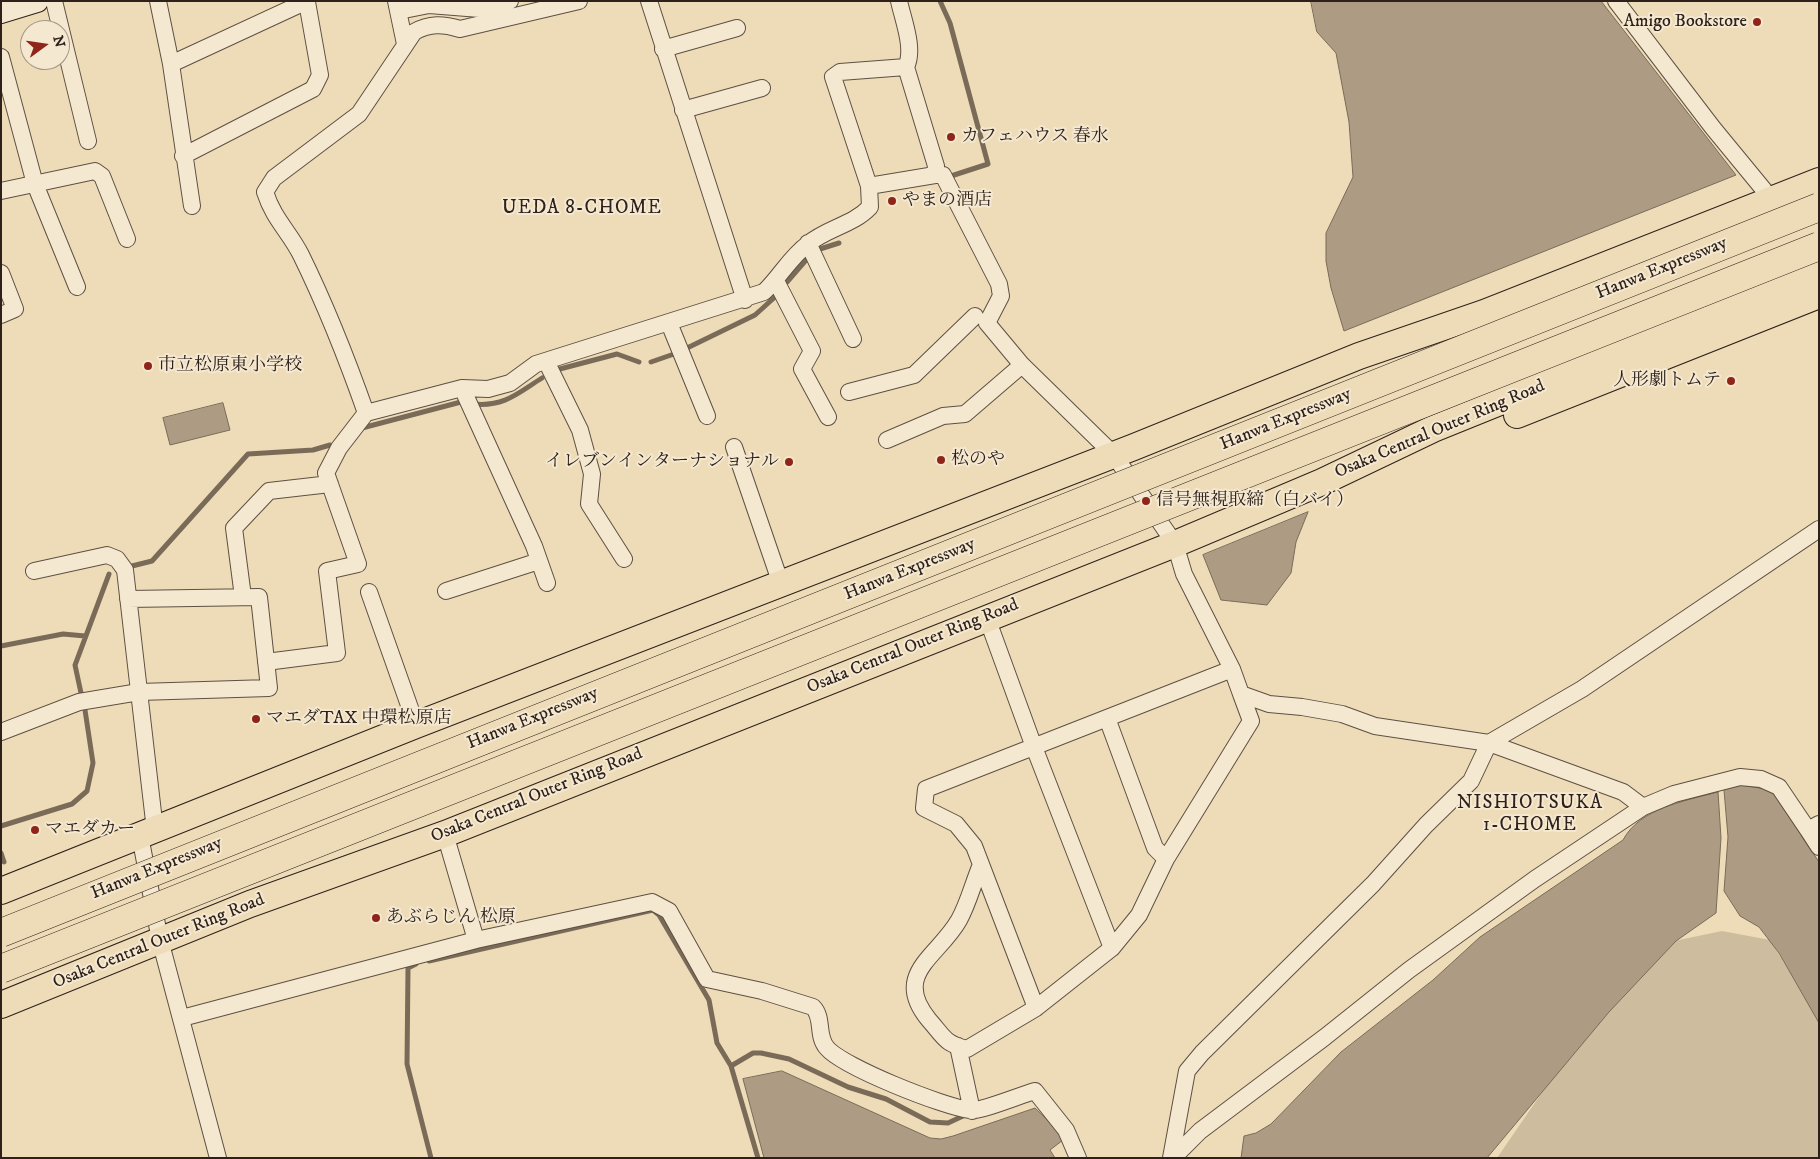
<!DOCTYPE html>
<meta charset="utf-8">
<style>
body{margin:0}
#map{position:relative;width:1820px;height:1159px;overflow:hidden;background:#eedcb8;font-family:"IM FELL DW Pica",serif}
canvas{display:block}
.frame{position:absolute;inset:0;border:2px solid #2e211b;pointer-events:none}
.north{position:absolute;left:20px;top:20px;width:50px;height:50px;box-sizing:border-box;background:#f4e8d1;border:1px solid #a59888;border-radius:50%;rotate:76deg;font-size:14px;font-weight:700;line-height:20px;text-align:center;color:#2e211b}
.north::after{content:'';display:block;margin:auto;width:18px;height:22px;background:#8f2418;clip-path:polygon(50% 0,100% 100%,50% 72%,0 100%)}
</style>
<div id="map">
<canvas width="1820" height="1159"></canvas>
<div class="frame"></div>
<div class="north">N</div>
</div>
<script>
const ctx = document.querySelector('canvas').getContext('2d');
ctx.lineJoin = 'round';
function paint(path, color) {
  ctx.fillStyle = color;
  ctx.fill(path, 'evenodd');
}
function trace(path, color, width, dash) {
  ctx.strokeStyle = color;
  ctx.lineWidth = width;
  ctx.lineCap = dash ? 'butt' : 'round';
  ctx.setLineDash(dash || []);
  ctx.stroke(path);
}
function label(font, color, halo, rows, align = 'center') {
  ctx.font = font + ' "IM FELL DW Pica","Noto Serif JP",serif';
  ctx.lineWidth = 4;
  ctx.setLineDash([]);
  ctx.textBaseline = 'middle';
  ctx.strokeStyle = halo;
  ctx.fillStyle = color;
  for (const [text, x, y, turn = 0] of rows) {
    ctx.save();
    ctx.translate(x, y);
    ctx.rotate((+turn || 0) * Math.PI / 180);
    ctx.textAlign = isNaN(turn) ? turn : align;
    if (halo) ctx.strokeText(text, 0, 0);
    ctx.fillText(text, 0, 0);
    ctx.restore();
  }
}
const green = new Path2D(`
 M1722,931L1770,940L1819,1019V1158H1497L1598,1011L1655,945Z`);
const water = new Path2D(`
 M1311,1H1601L1736,175L1344,331L1331,288L1326,261V233L1353,177L1349,122L1336,53L1317,32Z
 M223,403L230,430L170,445L163,418Z
 M1308,512L1296,542L1291,573L1267,605L1221,600L1203,555Z
 M1741,785L1771,790L1819,862V1023L1779,953L1759,927L1740,916L1724,891L1728,837L1724,790Z
 M1718,792L1721,838L1716,913L1676,941L1609,1012L1487,1158H1241L1244,1136L1256,1133L1271,1124L1341,1052L1433,980L1480,937L1623,840C1640,808 1685,801 1718,792Z
 M782,1071L930,1138L941,1139L953,1136L1035,1108L1058,1130L1063,1140L1050,1150L1055,1158H764L743,1079Z`);
const stream = new Path2D(`
 M940,1L950,23L988,164L951,176
 M820,249L839,243
 M787,282L806,260
 M685,349L755,315L775,297
 M651,362L674,354
 M556,370L617,354L639,362
 M474,404C504,407 518,393 542,378
 M362,428L461,402
 M132,566L152,561L248,454L313,450L330,445
 M1,646L63,634L85,636
 M81,693L75,665L109,574
 M1,826L72,804L87,791L93,763L85,710
 M1,853L4,862
 M429,961L653,910L659,915L709,1000L717,1043L731,1066L753,1053H761L789,1059L848,1087L886,1099L930,1122L948,1123L963,1116L965,1111
 M416,964L408,968L407,1064L431,1158
 M731,1066L758,1158`);
const street = new Path2D(`
 M54,1L88,141
 M158,1L171,64L192,206
 M396,1L405,44
 M649,1L745,300
 M1616,1L1713,128L1764,190
 M399,11L429,5L480,9L510,1
 M663,49L737,28
 M1,57L35,184L77,287
 M171,64L307,1
 M683,110L762,88
 M183,156L313,89L320,75L307,2
 M935,175H943L999,284L1001,296L987,323L1022,365L1114,455L1175,544L1184,574L1232,669L1241,694L1269,704L1302,707L1342,714L1375,726L1489,743L1623,792L1643,807
 M869,186L833,77L840,72L906,67
 M1,191L95,171L102,176L127,239
 M808,243L853,339
 M1,273L15,309L1,315
 M776,281L812,351L802,369L828,417
 M669,323L707,416
 M546,361L580,430L592,474L589,504L624,559
 M462,388L534,546L547,583
 M849,392L914,375L975,316
 M366,413C347,359 326,306 301,255C289,231 274,220 265,192L274,178L359,114L414,32C430,23 443,24 460,29L579,1
 M887,440L943,416L965,414L1022,365
 M734,447L781,584
 M34,571L107,555L117,559L125,570L155,830
 M446,591L539,561
 M369,592L416,725
 M243,597L234,528L269,491L330,484
 M987,618L1034,747L1112,948
 M266,662L337,653L327,571L358,564L326,473L339,448L366,413L462,388L488,389L510,383L536,364L764,292C780,277 790,257 808,244C827,228 853,225 870,207L869,186L935,175L936,166L906,67C915,49 903,20 899,1
 M1107,718L1155,848L1166,859
 M1,732L79,702L139,692L269,688L259,597L128,599
 M1808,830L1819,847
 M445,834L476,940
 M140,836L160,940L218,1158
 M980,867C973,884 968,904 959,920C938,957 891,974 929,1020C945,1038 944,1043 967,1049L1036,1008L1112,948L1139,915L1166,859L1251,721L1241,694
 M1036,1008L974,846L956,824L924,808L926,789L1232,669
 M182,1018L476,940L652,902L669,911L707,979L762,991L813,1007C824,1018 816,1036 827,1048C843,1067 944,1107 970,1110C980,1112 1023,1094 1035,1091L1066,1130L1078,1158
 M958,1046L972,1111
 M1171,1158L1187,1071L1202,1053L1373,884L1426,825L1471,781L1489,743L1582,689L1819,529
 M1173,1158L1200,1131L1325,1037L1409,970L1535,879L1643,807L1674,794L1740,777L1761,779L1779,787L1808,830L1819,824`);
const secondary = new Path2D(`
 M1,12L37,1`);
const primary = new Path2D(`
 M1517,415L1819,295
 M1,891L416,725L1134,447L1359,356L1484,313L1819,181
 M1,1005L250,904L445,834L1175,544L1322,482L1433,429L1819,273`);
const highwayBridge = new Path2D(`
 M1,933L1819,207
 M1,969L1819,246`);
const markers = [
 [1757,22,5,"#8f2418"],
 [951,137,5,"#8f2418"],
 [892,201,5,"#8f2418"],
 [148,366,5,"#8f2418"],
 [1731,381,5,"#8f2418"],
 [941,460,5,"#8f2418"],
 [789,462,5,"#8f2418"],
 [1146,501,5,"#8f2418"],
 [256,719,5,"#8f2418"],
 [35,830,5,"#8f2418"],
 [376,918,5,"#8f2418"]
];
const poiNames = [
 ["Amigo Bookstore",1747,22,"right"],
 ["カフェハウス 春水",961,137],
 ["やまの酒店",902,201],
 ["市立松原東小学校",158,366],
 ["人形劇トムテ",1721,381,"right"],
 ["松のや",951,460],
 ["イレブンインターナショナル",779,462,"right"],
 ["信号無視取締（白バイ）",1156,501],
 ["マエダTAX 中環松原店",266,719],
 ["マエダカー",45,830],
 ["あぶらじん 松原",386,918]
];
const streetNames = [
 ["Hanwa Expressway",1662,269,-22],
 ["Hanwa Expressway",1286,420,-22],
 ["Osaka Central Outer Ring Road",1440,430,-23],
 ["Hanwa Expressway",910,570,-22],
 ["Osaka Central Outer Ring Road",913,647,-22],
 ["Hanwa Expressway",533,719,-22],
 ["Osaka Central Outer Ring Road",537,796,-22],
 ["Hanwa Expressway",157,869,-22],
 ["Osaka Central Outer Ring Road",159,942,-22]
];
const neighbourhoodNames = [
 ["UEDA 8-CHOME",582,209],
 ["NISHIOTSUKA",1530,804],
 ["1-CHOME",1530,826]
];
paint(green, '#cdbc9d');
paint(water, '#ad9c83');
trace(water, '#7a6b59', 1);
trace(stream, '#7a6b59', 5);
trace(street, '#5e5042', 18);
trace(secondary, '#2e211b', 24);
trace(primary, '#2e211b', 28);
trace(street, '#f4e8d1', 16);
trace(secondary, '#f4e8d1', 22);
trace(primary, '#eedcb8', 26);
trace(highwayBridge, '#2e211b', 29, []);
trace(highwayBridge, '#eedcb8', 28);
for (const [x, y, r, color] of markers) {
  const dot = new Path2D();
  dot.arc(x, y, r, 0, 2 * Math.PI);
  ctx.fillStyle = color;
  ctx.fill(dot);
  trace(dot, '#f4e8d1', 2);
}
label('18px', '#2e211b', '#f4e8d1', poiNames, 'left');
label('18px', '#2e211b', '#f4e8d1', streetNames);
ctx.letterSpacing = '1px';
label('19px', '#2e211b', '#f4e8d1', neighbourhoodNames);
ctx.letterSpacing = '0px';
</script>
